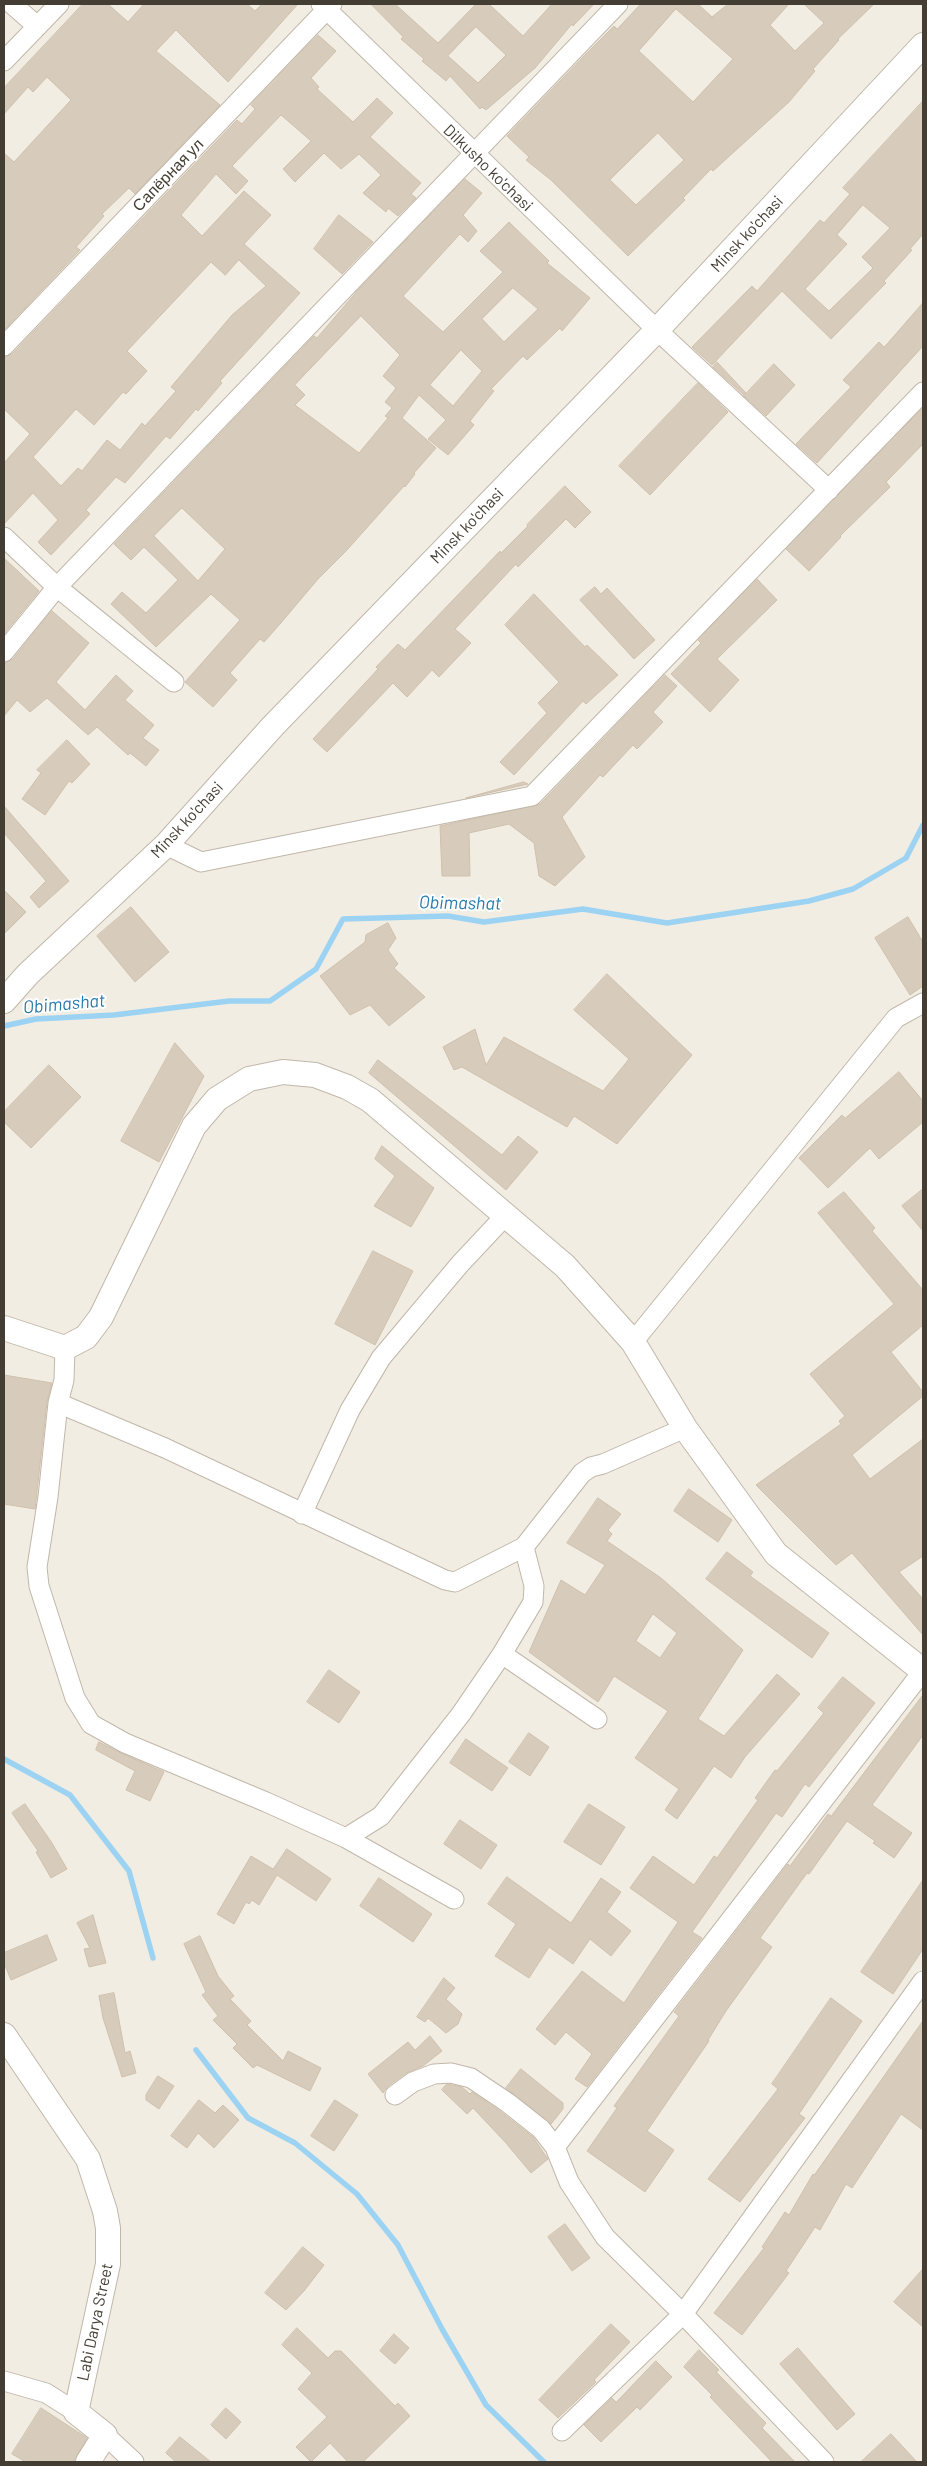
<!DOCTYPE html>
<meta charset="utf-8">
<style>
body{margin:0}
#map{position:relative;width:927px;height:2466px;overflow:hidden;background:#f2ede3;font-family:Barlow,sans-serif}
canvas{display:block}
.frame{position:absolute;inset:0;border:5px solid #443d33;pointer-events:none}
</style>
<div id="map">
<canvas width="927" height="2466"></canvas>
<div class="frame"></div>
</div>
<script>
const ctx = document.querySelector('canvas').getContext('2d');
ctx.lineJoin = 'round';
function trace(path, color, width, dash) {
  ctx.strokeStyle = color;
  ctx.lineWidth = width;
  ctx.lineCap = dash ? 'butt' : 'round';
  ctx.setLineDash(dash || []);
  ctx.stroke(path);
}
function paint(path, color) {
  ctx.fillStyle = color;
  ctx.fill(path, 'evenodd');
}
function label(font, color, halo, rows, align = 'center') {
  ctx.font = font + ' Barlow,sans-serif';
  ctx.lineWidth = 4;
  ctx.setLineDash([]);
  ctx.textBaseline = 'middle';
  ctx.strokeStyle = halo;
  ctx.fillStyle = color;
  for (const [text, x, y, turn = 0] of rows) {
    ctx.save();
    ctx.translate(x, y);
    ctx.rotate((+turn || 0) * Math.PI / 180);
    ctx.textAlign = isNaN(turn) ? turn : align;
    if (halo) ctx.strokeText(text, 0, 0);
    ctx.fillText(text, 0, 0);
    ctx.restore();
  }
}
const stream = new Path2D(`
 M4,1026L36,1019L114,1015L229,1001H270L316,969L343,919L448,916L484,922L583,909L667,923L809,901L853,889L906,858L923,825
 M4,1759L70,1795L129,1871L153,1958
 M196,2050L248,2118L295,2143L357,2194L398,2245L442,2329L486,2405L544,2462`);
const building = new Path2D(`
 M83,4H108L128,22L144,4H247L255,11L262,4H298L228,82L176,30L156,51L220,105L135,194L129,188L102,214L104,216L76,247L80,250L4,330V153L14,162L71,100L47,77L33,92L28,87L4,114V88Z
 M371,4H395L438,43L476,4H489L523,36L552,4H594L573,26L572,24L535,68L486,110L482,107L480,109L450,76L446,81L422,61L424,59L401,39L403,37ZM476,27L506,55L478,83L448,56Z
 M641,4H698L712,17L728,4H789L770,25L795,51L824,23L804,4H874L838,39L839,40L813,69L815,71L789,102L713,171L711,169L683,198L685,200L628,256L551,180L526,160L529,157L507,136L586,54L614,26L617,29ZM676,9L733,59L693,102L639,51ZM658,133L684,160L636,205L610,180Z
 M318,35L336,51L311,78L319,87L317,89L353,122L377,98L393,113L370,137L421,183L411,194L416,198L398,216L388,208L386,212L363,193L381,175L359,154L341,169L324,153L295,182L283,169L311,141L281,115L232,166L248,181L236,194L216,174L181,215L202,236L244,191L271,215L244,244L300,293L220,381L222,383L198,411L196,409L170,439L166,436L125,483L116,477L86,510L90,514L51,555L38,542L58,520L33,493L4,524V463L30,434L4,409V357L12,354L237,120L242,124L255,109L251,105ZM239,260L266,286L232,315L171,387L176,391L145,426L142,423L120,450L107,440L82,471L78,468L61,486L33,457L76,409L94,425L123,392L126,394L147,371L127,351L211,262L225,275Z
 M923,101V234L910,249L912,250L884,281L886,283L831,339L782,291L712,365L692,347L752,286L757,291L820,220L824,223L850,194L843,188ZM863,205L890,228L862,257L873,268L829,311L805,289L847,244L837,235Z
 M465,179L482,193L463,215L477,231L468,242L460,234L403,296L443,332L503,272L480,251L509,222L549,261L547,263L590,298L562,331L560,328L527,360L523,356L491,389L494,391L470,421L474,425L448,455L428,439L446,420L419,395L402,418L436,448L414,473L415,474L405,487L404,486L347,550L318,579L280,624L264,642L260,639L230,673L237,680L213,707L185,682L240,620L211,594L156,647L111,604L122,592L146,613L178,580L144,547L131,560L114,544L314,336L317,338L359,289ZM513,288L538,309L504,342L482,319ZM361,316L400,355L383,376L396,388L385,402L392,408L385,416L388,418L359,453L295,405L305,395L295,385ZM461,350L482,371L453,406L430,385ZM182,508L225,549L198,581L154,536Z
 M339,215L373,242L342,274L314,249Z
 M923,303V346L817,463L796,444L851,387L843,380L879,342L884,347Z
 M717,362L746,393L744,395L713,367Z
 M774,364L795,385L766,416L744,396Z
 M698,383L728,412L650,495L619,466Z
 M923,408V444L886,482L890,487L840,536L841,537L809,571L786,549Z
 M565,486L591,512L575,528L566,519L518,567L516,564L455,629L471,643L439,677L432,670L407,697L393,683L327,752L313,739L378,669L376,667L398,644L405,650L500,551L501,553L528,526L527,525Z
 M4,558L39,591L4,634Z
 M757,579L777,600L717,659L739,680L710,712L671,674L701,643L698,640Z
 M595,587L601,594L607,588L655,640L634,659L580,600Z
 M534,594L585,647L587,645L618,675L586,704L583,701L514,775L500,762L547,713L538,703L559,682L505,625Z
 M52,611L89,643L56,682L85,710L116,675L133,691L125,700L154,725L143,738L159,750L146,766L130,753L128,755L97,727L88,735L47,698L30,712L17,700L4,716V663L13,659Z
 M665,675L677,686L653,712L663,722L637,749L633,745L603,777L600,775L562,817L585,857L555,886L539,876L534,843L509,824L469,833L470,876H442L440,826L540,804Z
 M67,740L90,764L72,783L69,781L45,815L22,799L41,773L37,770Z
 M524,782L528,784L466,798Z
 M4,806L69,881L39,908L30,897L46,881L4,833Z
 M4,890L26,912L4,934Z
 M131,907L169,952L135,982L97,936Z
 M908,917L923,942V986L910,995L875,938Z
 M388,923L396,938L388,950L398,964L394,968L425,997L389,1026L370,1005L350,1015L320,976L365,942L366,935Z
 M607,974L692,1055L617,1144L574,1116L567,1127L462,1067L454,1070L443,1047L475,1029L486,1065L504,1037L603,1091L629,1059L574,1010Z
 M175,1043L204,1076L159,1162L121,1141Z
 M378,1060L502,1155L518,1136L538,1152L506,1190L369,1073Z
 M49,1065L81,1097L31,1148L4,1122V1112Z
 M899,1072L923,1101V1122L879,1159L870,1148L828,1188L799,1158L842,1115L845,1118Z
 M382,1146L434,1188L411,1227L374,1206L395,1176L375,1159Z
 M923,1189V1231L902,1206Z
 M844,1192L875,1228L872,1231L923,1290V1325L891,1352L923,1392V1396L852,1455L870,1479L923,1439V1556L899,1572L923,1599V1635L852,1553L836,1565L756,1485L841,1424L839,1421L845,1416L810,1374L894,1304L818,1213Z
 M373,1251L413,1271L375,1345L335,1324Z
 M4,1375L52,1383L47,1402L35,1509L4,1504Z
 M689,1489L732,1520L718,1542L674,1511Z
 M598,1498L621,1514L608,1530L612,1534L607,1541L661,1578L743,1650L698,1719L724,1736L777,1674L800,1694L745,1757L731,1778L714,1766L677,1819L665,1810L679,1789L635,1758L668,1711L614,1676L598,1702L529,1652L561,1580L585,1595L605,1565L567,1543ZM653,1614L677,1633L660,1658L636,1641Z
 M727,1552L753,1572L750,1576L829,1633L812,1658L706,1579Z
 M329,1670L360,1692L339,1723L307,1702Z
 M843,1677L875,1703L809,1787L805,1784L782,1817L776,1813L692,1932L702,1938L587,2087L575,2079L592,2054L566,2032L555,2045L536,2029L582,1971L624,2003L678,1922L630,1888L653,1856L694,1885L714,1856L717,1858L758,1800L755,1798L775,1770L777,1771L824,1713L818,1708Z
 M923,1695V1735L872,1805L912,1833L894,1858L873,1843L875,1841L847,1821L809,1874L807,1873L760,1938L772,1947L726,2011L708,2040L709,2041L647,2131L674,2150L645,2192L587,2151L617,2108L614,2106L679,2016L674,2012L788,1864L790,1866L828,1814L831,1816Z
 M529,1733L549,1747L530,1776L509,1762Z
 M466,1739L508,1768L492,1791L450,1763Z
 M99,1742L121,1753L164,1772L150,1801L126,1790L135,1771L96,1750Z
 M25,1804L52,1843L67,1869L51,1878L36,1852L38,1851L12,1813Z
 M589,1804L625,1827L601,1865L564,1842Z
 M460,1820L497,1845L481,1869L444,1844Z
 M287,1849L331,1879L316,1901L277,1875L259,1905L252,1900L249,1904L246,1902L234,1924L217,1914L251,1856L273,1869Z
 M507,1877L571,1923L601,1878L621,1892L607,1912L631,1931L611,1956L590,1939L573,1964L549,1947L529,1978L495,1956L516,1924L488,1904Z
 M379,1878L432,1914L413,1942L360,1906Z
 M923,1880V1949L893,1994L861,1972Z
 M93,1915L106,1963L89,1967L84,1949L90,1948L77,1923Z
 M47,1935L57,1960L11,1980L4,1963V1953Z
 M200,1936L218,1976L234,1996L230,1999L251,2021L247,2025L283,2061L288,2051L321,2068L310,2091L257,2065L253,2068L233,2048L237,2044L213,2020L218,2016L202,1995L206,1992L184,1944Z
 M444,1978L455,1988L446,1999L462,2014L458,2024L446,2033L428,2018L425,2022L417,2017Z
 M114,1993L125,2053L130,2051L136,2073L122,2077L103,2018L99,1996Z
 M831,1998L862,2021L799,2114L805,2118L740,2202L708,2179L778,2089L772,2084Z
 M923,2021V2130L901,2114L852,2188L846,2184L820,2230L815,2227L786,2271L789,2273L742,2335L714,2313L764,2248L762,2247L785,2212L789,2215L813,2174L814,2175Z
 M430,2036L442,2051L423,2066L406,2073L388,2086L383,2093L368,2074L408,2042L415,2050Z
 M521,2069L563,2103V2109L551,2124L506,2088Z
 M158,2076L174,2086L159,2109L146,2100V2095Z
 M447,2084L462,2087L470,2094L472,2092L501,2112L533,2137L548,2159L531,2173L506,2143L473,2108L467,2114L442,2090Z
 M199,2100L215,2113L223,2105L239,2120L214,2148L198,2133L187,2148L171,2136Z
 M335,2100L358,2115L334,2151L311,2136Z
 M565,2224L590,2258L572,2271L548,2237Z
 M303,2247L324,2265L304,2291L286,2310L265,2293Z
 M923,2269V2327L894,2302Z
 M611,2324L630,2342L594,2380L596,2382L558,2418L539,2400Z
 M297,2328L328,2358L335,2351H341L395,2406L398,2403L410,2416L363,2462H348L330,2443L311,2462L296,2447L327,2417L298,2389L312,2373L282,2345Z
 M394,2334L409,2348L395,2364L380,2351Z
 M798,2348L855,2414L837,2430L780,2364Z
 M699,2350L719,2370L716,2372L766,2423L762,2428L795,2462H772L710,2397L712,2395L684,2367Z
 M656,2361L672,2377L640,2410L637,2407L601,2442L584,2425L612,2398L616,2402Z
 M41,2408L87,2438L74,2462H26L12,2454Z
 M226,2408L241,2422L226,2439L211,2425Z
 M891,2434L917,2462H861Z
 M180,2437L211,2462H176L166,2453Z`);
const minor = new Path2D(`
 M12,4L37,26
 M321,4L657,330L829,490
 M4,61L59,4
 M4,346L332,4
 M4,537L57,587L174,682
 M4,652L57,587L618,4
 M166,845L201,862L532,796L923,392
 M633,1342L896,1018L923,1003
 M65,1348L64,1380L58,1403L48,1497L37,1567L39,1586L75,1698L91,1724L125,1743L266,1802L346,1838L454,1899
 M58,1403L165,1448L445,1580L455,1582L524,1547L582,1473L591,1467L603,1464L685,1428
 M302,1514L350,1410L381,1358L460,1264L505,1216
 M502,1654L597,1719
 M346,1838L381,1816L461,1714L502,1654L533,1602L534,1586L524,1547
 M395,2095L413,2082L434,2074L451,2073L471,2078L508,2103L541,2129L555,2147L569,2182L605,2237L683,2314L824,2462
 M555,2147L923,1671
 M4,2381L46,2393L76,2412
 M562,2431L683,2314L923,1981
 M105,2435L134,2462`);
const tertiary = new Path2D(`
 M4,1001L28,974L166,845L273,726L657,330L923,45
 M4,1328L65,1348L86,1337L101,1317L194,1126L217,1099L249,1079L283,1072L315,1075L347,1087L370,1100L565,1266L633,1342L685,1428L776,1554L923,1671
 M4,2035L88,2159L105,2211L108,2228V2264L76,2412L105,2435L88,2462`);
const streetNames = [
 ["Dilkusho ko'chasi",488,168,44],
 ["Сапёрная ул",168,175,-46],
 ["Minsk ko'chasi",747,234,-47],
 ["Minsk ko'chasi",467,526,-46],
 ["Minsk ko'chasi",187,820,-47],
 ["Labi Darya Street",95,2322,-78]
];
const waterNames = [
 ["Obimashat",460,903,1],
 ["Obimashat",64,1004,-5]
];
trace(stream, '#9cd3f3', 5.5);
paint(building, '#d7cbbb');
trace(building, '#cfc0ab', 1);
trace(minor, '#c1b7a9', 21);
trace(tertiary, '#c1b7a9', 26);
trace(minor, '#fff', 19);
trace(tertiary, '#fff', 24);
label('16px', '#443d33', '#fff', streetNames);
label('italic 18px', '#287aac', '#fff', waterNames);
</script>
